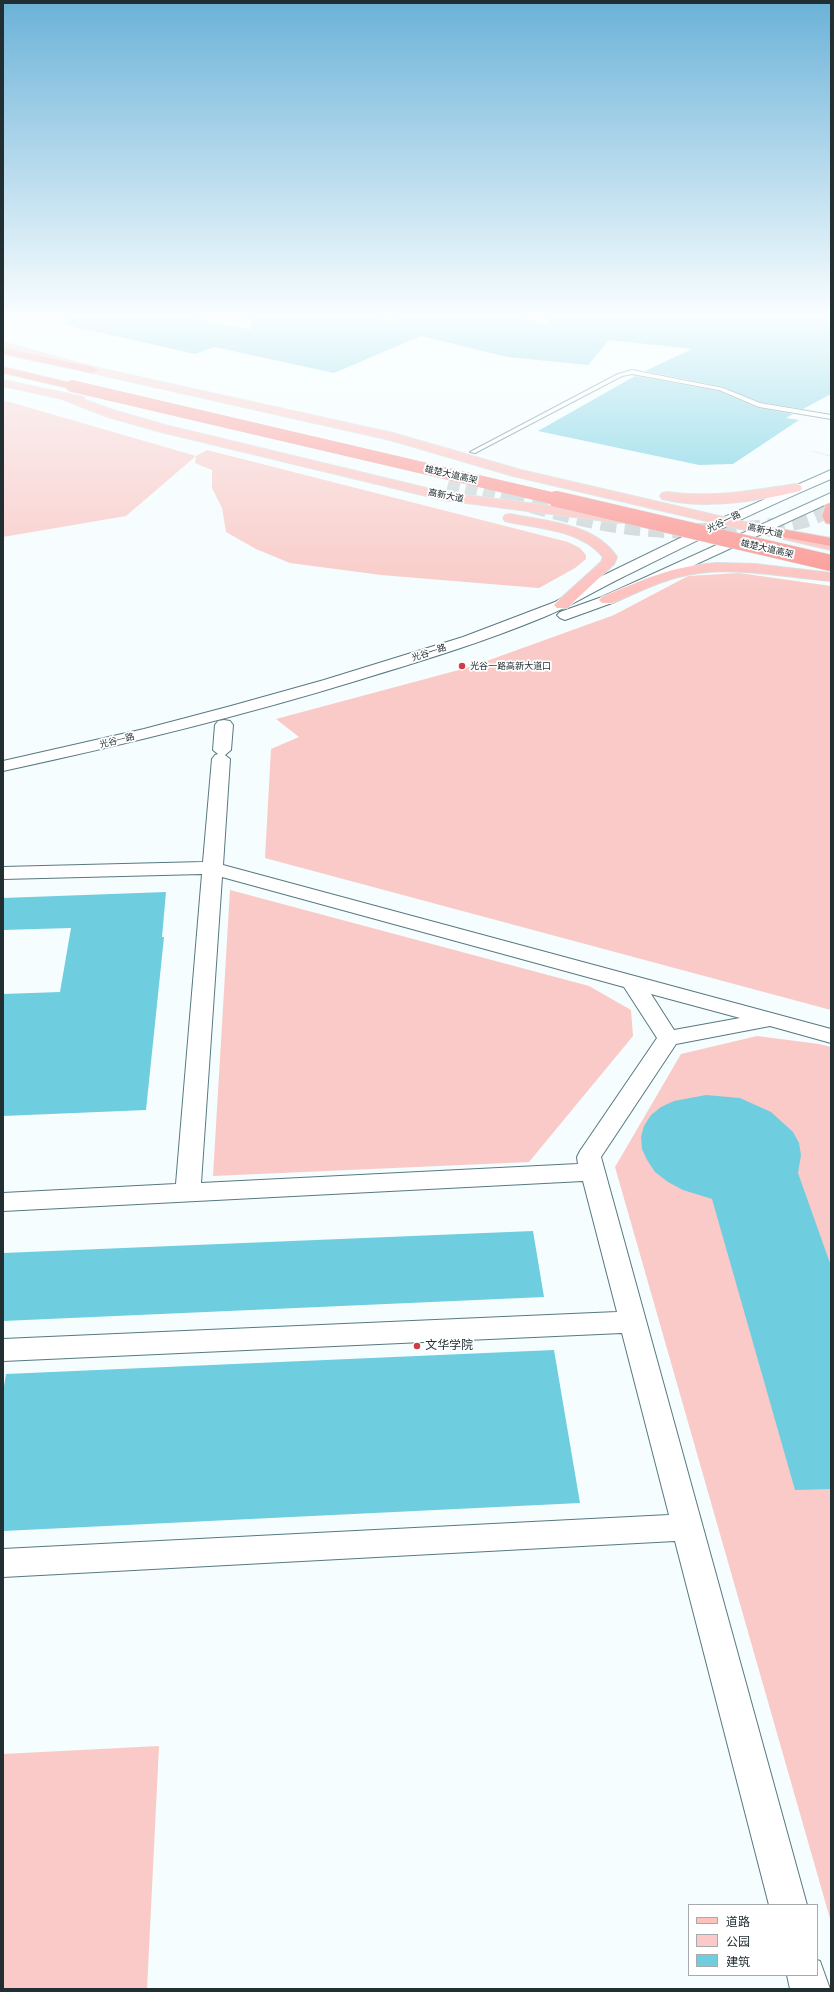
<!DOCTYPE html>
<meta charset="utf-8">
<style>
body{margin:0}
#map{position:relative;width:834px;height:1992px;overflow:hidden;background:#f5fdfe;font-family:"Fira Sans","Noto Sans SC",sans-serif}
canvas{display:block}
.frame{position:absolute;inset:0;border:4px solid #212f32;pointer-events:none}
.legend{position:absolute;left:688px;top:1904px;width:130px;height:72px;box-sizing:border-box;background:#fff;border:1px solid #a6acad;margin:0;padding:5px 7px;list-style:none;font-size:12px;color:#212f32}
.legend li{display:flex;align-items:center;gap:8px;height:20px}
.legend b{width:20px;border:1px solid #a6acad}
</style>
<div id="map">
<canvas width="834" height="1992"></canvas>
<div class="frame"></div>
<ul class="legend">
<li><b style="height:5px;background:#fdc1be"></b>道路</li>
<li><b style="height:11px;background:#f9cac7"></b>公园</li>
<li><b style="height:11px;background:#6fcde0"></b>建筑</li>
</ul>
</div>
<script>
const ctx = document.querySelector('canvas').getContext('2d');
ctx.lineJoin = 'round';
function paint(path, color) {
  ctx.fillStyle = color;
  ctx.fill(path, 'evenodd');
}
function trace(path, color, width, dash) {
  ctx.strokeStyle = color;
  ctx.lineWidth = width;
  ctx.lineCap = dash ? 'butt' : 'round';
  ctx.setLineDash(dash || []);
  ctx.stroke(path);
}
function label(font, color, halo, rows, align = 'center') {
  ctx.font = font + ' "Fira Sans","Noto Sans SC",sans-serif';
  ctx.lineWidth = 3.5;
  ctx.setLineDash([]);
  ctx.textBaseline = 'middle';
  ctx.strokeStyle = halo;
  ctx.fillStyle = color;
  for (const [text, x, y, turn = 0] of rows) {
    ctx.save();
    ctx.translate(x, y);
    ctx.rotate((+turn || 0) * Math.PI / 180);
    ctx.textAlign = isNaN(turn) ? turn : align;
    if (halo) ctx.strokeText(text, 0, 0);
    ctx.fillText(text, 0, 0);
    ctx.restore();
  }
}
const green = new Path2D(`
 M3,400L196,456L207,450L568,542L580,548L586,555V559L575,568L539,588L381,575L290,563L256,549L226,532L222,508L212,488V470L195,463L196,456L126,516L3,537Z
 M739,573L831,586V1010L265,858L271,749L299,737L276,719L470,667L614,615L688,576Z
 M230,890L589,986L631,1010L633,1036L529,1162L213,1176Z
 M757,1036L819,1044L831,1047V1922L615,1167L681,1054Z
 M159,1746L147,1989H3V1754Z`);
const building = new Path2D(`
 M67,317H188L250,330L252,317H368L395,323L396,317H517L547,324V317H831V394L803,409L760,402L723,387L645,371L692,349L609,340L588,365L507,357L421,336L334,373L214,347L195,354L66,325Z
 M635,376L719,391L758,408L793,414L786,418L799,420L733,464L699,465L538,431Z
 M166,892L162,937H164L146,1110L3,1116V994L60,992L71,928L3,930V898Z
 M706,1095L740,1098L771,1112L793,1132L799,1143L801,1155L798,1173L831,1266V1489L795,1490L712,1199L683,1190L668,1182L655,1172L647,1160L642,1149L641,1137L644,1126L651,1115L661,1107L674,1101Z
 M533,1231L544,1297L3,1321V1253Z
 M554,1350L580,1503L3,1531V1392L6,1374Z`);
const primaryTunnelFar1 = new Path2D(`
 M448,484L512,500`);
const primaryTunnel = new Path2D(`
 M508,499C548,509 588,522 630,527C680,533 750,533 800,521C810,519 821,513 831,509`);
const path = new Path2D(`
 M812,451L831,456`);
const lane = new Path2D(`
 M632,370L723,388L760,403L831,415V419L759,407L719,390L632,374L622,376L475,453L470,452L618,374Z`);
const street = new Path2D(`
 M224,720L230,721L233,725L231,750L225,755L230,759L223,865L831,1029V1043L770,1026L676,1044L601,1157L807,1905H769L675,1541L3,1577V1549L669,1515L622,1333L3,1361V1339L617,1312L583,1181L3,1211V1193L176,1184L202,874L3,879V867L203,862L212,759L215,755L218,754L213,750L215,725L218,721ZM222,877L624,987L657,1038L580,1151L577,1157L578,1164L201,1183ZM651,994L740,1018L674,1030Z
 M817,1960L820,1961L830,1989H790L787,1975H817Z`);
const secondary = new Path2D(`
 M831,470V479C760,509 692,543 623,577C596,590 571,606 544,617C484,642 421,661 359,680C242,716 123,745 3,771V761L144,729L231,706L324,680L463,637L555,602L602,576L713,522Z
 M831,493V502L612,603L565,620L560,618L557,615L560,612L602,597Z`);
const primary = new Path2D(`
 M3,342L94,367L393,433L521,470L831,542V550L513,476L390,440L92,373L3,348Z
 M3,380L84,397L85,400L113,410L165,425L443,492L620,515L625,516L627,519L625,522L620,523L443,500L157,431L105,416L62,399L3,386Z
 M795,484L800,485L802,488L800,491C757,501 705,510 662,499L660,496L662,493L667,492C710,498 752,491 795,484Z
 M510,514C547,522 594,523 617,557L614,564L567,608H557L554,605L557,602L601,562L603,557C581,529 537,529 505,521L503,518L505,515Z
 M717,563L755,564L831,573V581C781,577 727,564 678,577C655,583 634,594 612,603H602L599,600L602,597C643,580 671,566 717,563Z`);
const highway = new Path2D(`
 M3,348L92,367L98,370L92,373L3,354Z
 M3,367L76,384L78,386L72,389L3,373Z
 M831,503V524L826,523L822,516L826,504Z
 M759,525L831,538V546L754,532L752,529L754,526Z`);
const highwayBridgeFar1 = new Path2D(`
 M72,386L560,500`);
const highwayBridge = new Path2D(`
 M556,499L831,563`);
const markers = [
 [462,666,4,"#ce3e44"],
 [417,1346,4,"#ce3e44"]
];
const farStreetnames = [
 ["雄楚大道高架",451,475,13],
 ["高新大道",446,496,11],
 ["光谷一路",724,522,-27],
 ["高新大道",765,531,13],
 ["雄楚大道高架",767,549,13],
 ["光谷一路",429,653,-18],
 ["光谷一路",117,741,-14]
];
const farPoinames = [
 ["光谷一路高新大道口",470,666]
];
const nearPoinames = [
 ["文华学院",425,1346]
];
paint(green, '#f9cac7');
paint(building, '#6fcde0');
trace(primaryTunnelFar1, '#cbd4d5', 12, [12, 6]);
trace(primaryTunnel, '#cbd4d5', 16, [16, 8]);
trace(lane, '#577980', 2);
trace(street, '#577980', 2);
trace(secondary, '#577980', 2);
trace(primary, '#d7dada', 2);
trace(highway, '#d7dada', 2);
trace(path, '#a2acae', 1.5, [0.5, 1.5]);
paint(lane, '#fff');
paint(street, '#fff');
paint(secondary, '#fff');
paint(primary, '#fdc1be');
paint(highway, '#fb9793');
trace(highwayBridgeFar1, '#d7dada', 12, []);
trace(highwayBridge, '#d7dada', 17, []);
trace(highwayBridgeFar1, '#fb9793', 12);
trace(highwayBridge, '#fb9793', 16);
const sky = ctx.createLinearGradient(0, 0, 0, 596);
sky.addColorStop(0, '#6bb2d8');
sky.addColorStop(0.53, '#fafeff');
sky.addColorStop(1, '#fafeff00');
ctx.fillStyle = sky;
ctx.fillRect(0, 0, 834, 596);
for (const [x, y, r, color] of markers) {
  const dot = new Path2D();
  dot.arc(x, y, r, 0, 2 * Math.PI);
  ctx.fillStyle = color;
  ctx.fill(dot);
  trace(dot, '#fff', 1.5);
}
label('9px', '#212f32', '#fff', farStreetnames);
label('9px', '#212f32', '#fff', farPoinames, 'left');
label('12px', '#212f32', '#fff', nearPoinames, 'left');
</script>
